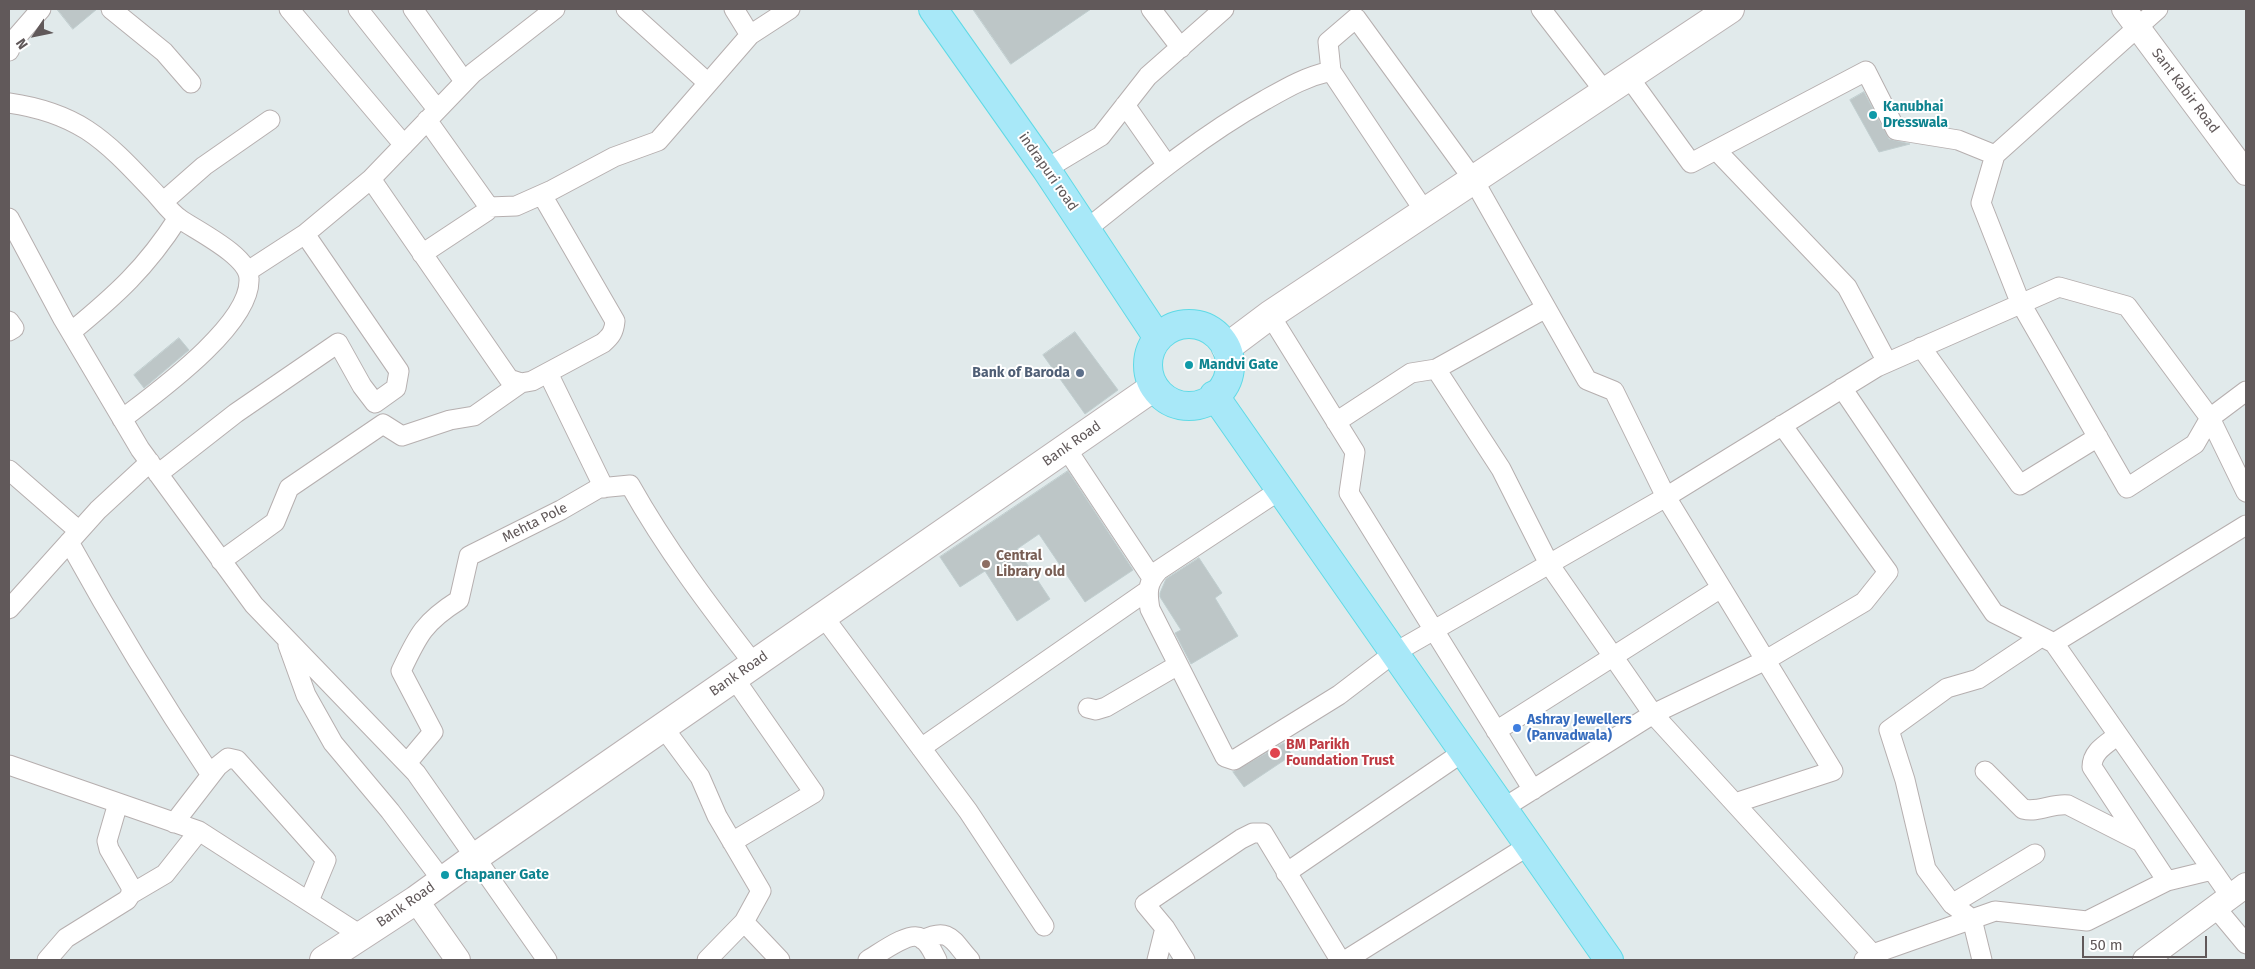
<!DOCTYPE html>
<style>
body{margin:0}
#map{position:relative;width:2255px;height:969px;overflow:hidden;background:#e1eaeb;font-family:"Fira Sans",sans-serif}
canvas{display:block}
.frame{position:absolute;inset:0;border:10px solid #61595a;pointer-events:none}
.north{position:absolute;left:10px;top:10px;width:50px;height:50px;-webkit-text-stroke:4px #fff;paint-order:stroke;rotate:236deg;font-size:14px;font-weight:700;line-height:20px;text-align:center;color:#61595a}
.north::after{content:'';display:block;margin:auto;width:18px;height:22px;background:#61595a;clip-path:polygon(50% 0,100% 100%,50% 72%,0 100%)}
.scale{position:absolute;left:2082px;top:936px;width:125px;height:22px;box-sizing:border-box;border:2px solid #61595a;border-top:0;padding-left:6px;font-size:15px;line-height:18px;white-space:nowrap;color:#61595a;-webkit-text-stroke:4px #fff;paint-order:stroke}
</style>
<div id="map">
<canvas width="2255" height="969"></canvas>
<div class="frame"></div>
<div class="north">N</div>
<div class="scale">50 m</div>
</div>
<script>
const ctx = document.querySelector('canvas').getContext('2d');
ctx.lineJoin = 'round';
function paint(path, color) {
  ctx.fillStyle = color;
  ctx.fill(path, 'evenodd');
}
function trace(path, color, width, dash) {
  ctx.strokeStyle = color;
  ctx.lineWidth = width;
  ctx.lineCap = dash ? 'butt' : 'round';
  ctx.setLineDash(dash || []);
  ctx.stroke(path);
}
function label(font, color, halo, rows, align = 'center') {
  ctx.font = font + ' "Fira Sans",sans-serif';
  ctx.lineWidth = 4;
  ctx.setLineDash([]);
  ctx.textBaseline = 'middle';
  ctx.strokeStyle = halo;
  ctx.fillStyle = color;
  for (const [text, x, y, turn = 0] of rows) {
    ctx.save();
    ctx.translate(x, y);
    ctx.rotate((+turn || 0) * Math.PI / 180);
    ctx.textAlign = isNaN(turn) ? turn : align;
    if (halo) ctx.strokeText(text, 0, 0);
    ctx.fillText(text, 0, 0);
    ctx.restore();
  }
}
const building = new Path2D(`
 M57,9H97L73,29Z
 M973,9H1091L1011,64Z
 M1864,92L1889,139L1910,144L1879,152L1850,100Z
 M1075,332L1118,390L1085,414L1043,355Z
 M179,338L189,350L144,388L134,375Z
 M1068,471L1133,570L1085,602L1039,534L1017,549L1050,599L1017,621L985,571L960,587L940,557Z
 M1199,558L1222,593L1215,598L1238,636L1191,664L1175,633L1181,630L1160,597V593L1166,579Z
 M1284,743L1292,755L1244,787L1233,772Z`);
const minor = new Path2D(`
 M111,9L164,52L191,83
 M289,9L404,145
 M358,9L437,109
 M413,9L464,81
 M626,9L708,83
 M734,9L750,35
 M1151,9L1181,48
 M1541,9L1605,92
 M9,51L14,40L41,9
 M1331,71L1328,42L1356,18L1473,179L1587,380L1614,391L1666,497L1833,771L1735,803
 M1628,76L1691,163L1866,71L1896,130L1958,140L1995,155L2158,9
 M9,103C37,107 62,114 87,130C113,147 135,172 156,194C163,202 171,213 180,219C197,231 249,256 249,279C251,325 156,393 122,419
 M1125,105L1167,165
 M1716,150L1847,287L1887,362
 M1995,155L1981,203L2020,302L2127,488L2195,444L2210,418L2246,391
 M1046,169L1101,136L1148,76L1224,9
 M371,179L509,379L521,383L532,381L603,343C611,336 614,332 615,321L542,195
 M163,202L204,166L270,120
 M489,207L516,206L552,190L614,157L658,141L750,35L790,9
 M9,218L63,319L140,449L254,605L416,773L547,960
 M1087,229C1144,183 1201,136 1265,100C1288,87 1305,77 1331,71L1425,212
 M422,254L487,211L489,207L427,120
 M248,271L305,234L371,179L473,73L555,9
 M1270,315L1355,452L1349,493L1533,790
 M9,321L14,328L9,331
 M71,332C116,295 146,268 178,218
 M1921,347L2020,485L2098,437
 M1436,369L1501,469L1549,564L1653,714L1878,960
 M548,373L604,488
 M1842,388L1994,613L2054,643L2231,897
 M1336,422L1411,373L1436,369L1546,308
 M1066,448L1152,578
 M9,470L79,531
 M158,474L236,413L338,343L362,386L375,403L396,388L399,371L305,234
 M1280,490L1159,570C1147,583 1147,592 1150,609L1225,757L1234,760L1339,695L1394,653L1666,497L1877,367L2059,287L2127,306L2210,418L2246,492
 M69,542C113,622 160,699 211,775
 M221,561L275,522L289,488L383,424L402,436L450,420L474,416L521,383
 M9,609L98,510L150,462
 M823,616L968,811L1044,926
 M2054,643L2246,525
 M288,645L306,695L333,743L390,811L442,880
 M1088,708L1096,710L1106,707L1178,665
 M663,727L700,777L717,816L761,891L744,922L707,960
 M1496,731L1721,588
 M2118,735C2107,744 2092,751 2092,767L2167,881
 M921,748L1147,591
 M407,763L433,732L401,671C418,635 424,622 459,600L469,556L561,510L599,488L630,485C666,549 709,606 754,664
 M9,765L199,831L362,936
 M1985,771L2023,809C2038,813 2053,803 2068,805L2141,842
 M1502,809L1653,714L1766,660L1864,602L1888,572L1782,425
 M174,823L218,766L228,758L237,760L326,860L309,901
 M732,842L814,793L734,678
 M1286,873L1463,752
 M131,894L165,874L199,831
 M1952,904L2035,854
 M2216,908L2246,944
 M744,922L780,960
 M923,940C950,926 953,942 970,960
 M47,960L66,938L127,900L131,894V887L109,849L107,841L118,803
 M868,960C880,953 909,931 921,938C929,942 933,953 937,960
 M1157,960L1165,928
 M1185,960L1165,928L1145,904L1241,839L1253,833H1263L1340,960
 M1346,960L1528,846
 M1864,960L1873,954L1995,911L2087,921L2167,881L2212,870
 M1982,960L1972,919L1952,904L1926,869L1905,780L1889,730L1947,688L1978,679L2041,637`);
const tertiary = new Path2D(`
 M2124,9L2246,173
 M416,900L458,960
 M2145,960L2246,885`);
const secondary = new Path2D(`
 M1226,348L1270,315L1730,9
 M324,960L416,900L474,858L1154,387`);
const primary = new Path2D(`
 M933,9L1046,169L1158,338
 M1148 365a41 41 0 1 1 82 0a41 41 0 1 1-82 0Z
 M1214,395L1609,960`);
const markers = [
 [1873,115,5,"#0f9aa8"],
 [1189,365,5,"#0f9aa8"],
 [1080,373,5,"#5c6f8a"],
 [986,564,5,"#8d6e63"],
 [1517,728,5,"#3f7fe0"],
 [1275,753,6,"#e0444e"],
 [445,875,5,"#0f9aa8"]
];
const streetNames = [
 ["Sant Kabir Road",2185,91,53],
 ["indrapuri road",1048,172,55],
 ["Bank Road",1072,444,-35],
 ["Mehta Pole",535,523,-27],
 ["Bank Road",739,674,-35],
 ["Bank Road",406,905,-35]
];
const cultureNames = [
 ["Kanubhai",1883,107],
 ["Dresswala",1883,123],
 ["Mandvi Gate",1199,365],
 ["Chapaner Gate",455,875]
];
const serviceNames = [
 ["Bank of Baroda",1070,373]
];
const educationNames = [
 ["Central",996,556],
 ["Library old",996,572]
];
const shopNames = [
 ["Ashray Jewellers",1527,720],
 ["(Panvadwala)",1527,736]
];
const healthNames = [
 ["BM Parikh",1286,745],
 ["Foundation Trust",1286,761]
];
paint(building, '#bdc6c7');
trace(building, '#c0cecf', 1);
trace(minor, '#b6afaf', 21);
trace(tertiary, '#b6afaf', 26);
trace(secondary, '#bab2b3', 30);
trace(primary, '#5fdae6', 30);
trace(minor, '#fff', 19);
trace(tertiary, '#fff', 24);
trace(secondary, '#fff', 28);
trace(primary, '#a8e8f8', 28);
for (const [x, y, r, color] of markers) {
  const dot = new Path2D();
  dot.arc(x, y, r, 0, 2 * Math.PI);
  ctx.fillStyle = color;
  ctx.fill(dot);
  trace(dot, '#fff', 2);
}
label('14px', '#61595a', '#fff', streetNames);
label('bold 14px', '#0d838f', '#fff', cultureNames, 'left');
label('bold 14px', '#4e5e75', '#fff', serviceNames, 'right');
label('bold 14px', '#785e54', '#fff', educationNames, 'left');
label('bold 14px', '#366cbe', '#fff', shopNames, 'left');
label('bold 14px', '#be3a42', '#fff', healthNames, 'left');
</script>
